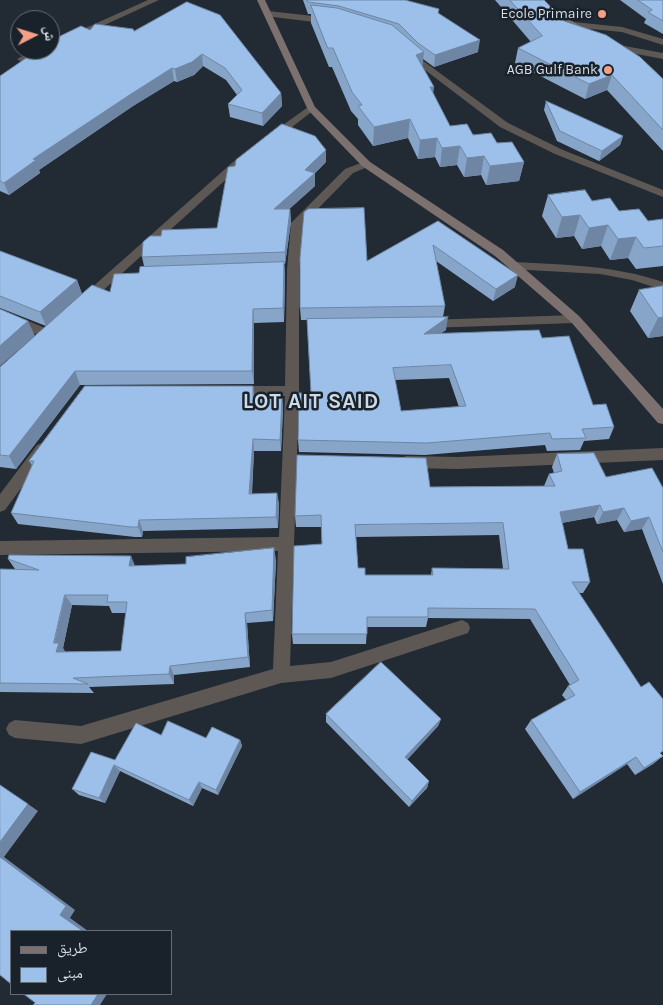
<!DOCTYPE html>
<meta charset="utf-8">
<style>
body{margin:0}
#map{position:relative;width:663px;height:1005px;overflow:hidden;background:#222a34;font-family:Karla,"Noto Naskh Arabic",sans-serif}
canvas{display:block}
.legend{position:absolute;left:10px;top:930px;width:162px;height:65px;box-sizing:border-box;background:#19212a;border:1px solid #656c74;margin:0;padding:6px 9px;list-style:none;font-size:15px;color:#d8dde4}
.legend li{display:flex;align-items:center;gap:10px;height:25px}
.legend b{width:25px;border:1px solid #656c74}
.north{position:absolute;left:10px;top:10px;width:50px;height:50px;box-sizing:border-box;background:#19212a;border:1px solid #656c74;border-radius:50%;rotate:85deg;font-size:14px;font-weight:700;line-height:20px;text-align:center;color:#d8dde4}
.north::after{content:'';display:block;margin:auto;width:18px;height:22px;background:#f39f85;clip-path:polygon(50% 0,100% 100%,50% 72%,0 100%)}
</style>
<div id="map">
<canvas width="663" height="1005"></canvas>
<ul class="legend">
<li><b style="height:6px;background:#7c716e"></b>طريق</li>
<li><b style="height:14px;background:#9dc0ea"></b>مبنى</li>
</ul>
<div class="north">ش</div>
</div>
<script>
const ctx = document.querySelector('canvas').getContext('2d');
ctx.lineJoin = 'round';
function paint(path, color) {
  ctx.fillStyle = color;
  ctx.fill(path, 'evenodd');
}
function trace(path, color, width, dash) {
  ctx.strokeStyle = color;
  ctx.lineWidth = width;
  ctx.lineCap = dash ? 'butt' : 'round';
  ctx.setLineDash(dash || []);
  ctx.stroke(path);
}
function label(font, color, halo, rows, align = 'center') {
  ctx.font = font + ' Karla,sans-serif';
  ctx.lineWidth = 5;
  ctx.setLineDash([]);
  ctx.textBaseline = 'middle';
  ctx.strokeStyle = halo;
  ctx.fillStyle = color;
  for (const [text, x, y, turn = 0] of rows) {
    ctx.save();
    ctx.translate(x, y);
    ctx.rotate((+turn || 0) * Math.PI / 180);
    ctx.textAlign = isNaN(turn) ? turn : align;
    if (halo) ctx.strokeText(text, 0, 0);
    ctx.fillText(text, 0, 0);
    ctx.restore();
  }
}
const street = new Path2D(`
 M148,0H159L50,50V44Z
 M268,11L331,18L335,21L331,24L265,16V12Z
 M574,22L622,27L663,39V45L622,32L571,27V23Z
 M608,43L663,53V59L605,48V44Z
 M407,49L508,123L563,150L663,190V197L555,154L500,127L404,54V50Z
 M35,50H46L25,61L22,62L17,59Z
 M311,105L316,108L314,110L274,141H266V137Z
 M252,150L256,151L257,153L256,155L241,166L88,304H80L78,301L80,298L233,162Z
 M366,161L370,162L371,164L370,166L353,173L303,224L299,270V391L290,666L331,662L462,620L468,623L470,628L468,633L331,678L281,683L81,744L15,738L9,735L6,729L9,723L15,720L81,726L273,669L278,551L0,555V541L279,537L285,396H234L229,395L227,391L229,387L234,386H285L287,270L291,223L345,169Z
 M514,262C566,265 613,265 663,282V290L632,280L600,274L510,269L508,266L510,263Z
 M0,309L52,331L53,334L52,337H42L0,318Z
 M575,315L581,319L575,323L427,328L421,324L427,320Z
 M42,443L47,445L49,449L47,453L5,510L0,512V494L37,445Z
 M663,448V460L458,469L406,468L401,466L399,462L401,458L406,456L458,457Z`);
const secondary = new Path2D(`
 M257,0H265L315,107L370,162L503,250L579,316L663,409V424L658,423L571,322L495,256L362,166L308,110Z
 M527,0H537L592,33L585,35Z`);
const wall = new Path2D(`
 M303,0H405L438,13L478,52L434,67L423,59L422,66L433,94L450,126L497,143L524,162L519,181L486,185L481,175L464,177L457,165L440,167L435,157L418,159L408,138L373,146L358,125V119L351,111L332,67H329L311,23V14H308Z
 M495,0H544L564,21L663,79V151L607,90L585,99L515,63L518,48L531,42Z
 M620,0H663V34L644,23L646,19Z
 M187,2L281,93L282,106L263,126L230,117L228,104L237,95L226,80L203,66L194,75L177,82L174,81L133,106L39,170L40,173L9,195L0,191V76L27,58L25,52L54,39L90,30L134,31Z
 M546,101L623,136L620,145L599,161L557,141L544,110Z
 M326,162L315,173V186L289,209H290L291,222L285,264H284L285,276L284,322L254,323V384L80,385L16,469L0,467V367L110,292L139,273L144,266L142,257L161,236L217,228Z
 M548,195L592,201L648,221L663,219V266L636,269L628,258L610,260L601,246L582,249L574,236L556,238L542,216Z
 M438,221L515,287L493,301L436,261L445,306L443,317L446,330L441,333L542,338L593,405L614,427L609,439L584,441L580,450L547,451L545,445L425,455L299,452L298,440L311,393L307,320H301L300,308L367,261ZM449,378L459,407L401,411L395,380Z
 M0,251L77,280L82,294L46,326L0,308Z
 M663,286V336L648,338L630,311L639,290Z
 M253,386L254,397L282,398L283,409L281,451H254L252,494L279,503L278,528L143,531L142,537H135L18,524L11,513L32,465L29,461Z
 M557,454L606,477L663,488V584L642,529L624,532L617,520L597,524L594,517L562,523L568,549L590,582L583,593H579L661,754L663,756L653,764L635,775L627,764L573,799L525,729L531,720L566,700L562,695L568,686L570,685L530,619L428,618L426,627H367L366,644H293L292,634L322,544L321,527H296L295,516L430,487L544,486L549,474L554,473L552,467ZM499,535L503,569L432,568L431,575H365L358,568L356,537Z
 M8,559L135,566L276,560L273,621L247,623L250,667L174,675V684L89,687L94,693L0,692V569H15ZM72,605L109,606L112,613H126L121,651L65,652L63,648Z
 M326,714L441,719L438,726L407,760L429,781L427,788L409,807L326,722Z
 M161,735L206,738L240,740L242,746L218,795L202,788L193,806L120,771L105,803L79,795L72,789L115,760Z`);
const shadedWall = new Path2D(`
 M480,40L478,52L434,67L435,55Z
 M424,52L422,71L416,55Z
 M202,54L203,66L194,75L177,82L175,69Z
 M172,68L174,81L133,106L39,170L40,173L9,195L4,183L33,159L131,94Z
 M612,75L607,90L585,99L589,84Z
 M430,87H434L432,106Z
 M281,93L282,106L263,126L262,113Z
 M410,119L408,138L373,146L374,127Z
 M623,136L620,145L599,161L602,151Z
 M437,138L435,157L418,159L420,140Z
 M460,146L457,165L440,167L442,148Z
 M326,150V162L312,176L315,173V186L275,222L274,209L305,170Z
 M484,156L481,175L464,177L467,158Z
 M524,162L519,181L486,185L490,166Z
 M290,209L291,222L285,264V252Z
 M580,215L574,236L556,238L562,217Z
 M608,225L601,246L582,249L589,228Z
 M636,237L628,258L610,260L618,239Z
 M284,262L285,276L284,322L283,308Z
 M518,275L515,287L493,301L496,289Z
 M77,280L82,294L46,326L40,312Z
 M253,309L254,323V384L252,371Z
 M448,317L446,330L423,346L424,334Z
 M663,317V336L648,338L658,318Z
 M28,321L35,336L0,366V346Z
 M75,371L80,385L16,469L9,456Z
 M282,398L283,409L281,451L280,440Z
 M253,439L254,451L251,504L249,494Z
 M277,493L279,503L278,528L276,517Z
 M600,505L594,517L554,524L560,512Z
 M624,508L617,520L597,524L603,512Z
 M649,517L642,529L624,532L631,521Z
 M139,520L143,531L142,537L138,527Z
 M274,548L276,560L273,621L272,610Z
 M131,556L136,568L129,566Z
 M65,595L72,605L63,648L66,653L56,652L54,643Z
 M245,613L247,623L250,667L248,657Z
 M170,666L174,675V684L169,674Z
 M441,719L438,726L403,764L405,757Z
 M240,740L242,746L218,795L216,790Z
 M663,756L653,764L635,775L644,768Z
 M636,757L627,764L573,799L580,792Z
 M114,765L120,771L105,803L99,798Z
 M429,781L427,788L409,807L412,801Z
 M199,782L202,788L193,806L189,800Z
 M28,804L38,811L4,857L75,910L70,918L88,931H83L60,915L0,857V842Z
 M98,994H107L100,1005H91Z`);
const building = new Path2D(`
 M307,0H405L439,9L438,13L480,40L435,55L418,43L399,24L339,6L308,2Z
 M510,0H544L564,21L606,35L640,57L663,79V130L612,75L589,84L518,48L542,36Z
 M638,0H663V21L648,12L652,10Z
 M187,2L220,15L281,93L262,113L228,104L242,90L225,68L202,54L192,62L175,69L172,68L131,94L33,159L36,160L4,183L0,181V76L32,54L25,52L28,50H50V39H54L81,26L90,30L95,24L133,29L134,31Z
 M311,5L337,8L392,25L424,52L416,55L434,87H430L450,126L467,124L473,135L491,133L497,143L512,142L524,162L490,166L484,156L467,158L460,146L442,148L437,138L420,140L410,119L374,127L358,106L362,105L352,92L333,48H328Z
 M546,101L623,136L602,151L560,131Z
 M282,124L315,136L326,150L305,170L315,173L274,209H290L285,252L142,257L143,242L150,236H161L162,230L217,228L228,167L235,166L236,160Z
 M585,190L592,201L610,198L619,211L639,209L648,221L663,219V246L644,248L636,237L618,239L608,225L589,228L580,215L562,217L548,195Z
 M364,208L367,261L438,221L518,275L496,289L433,245L445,306L300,308V258L304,212L308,209Z
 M0,251L77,280L40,312L0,296Z
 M284,262L283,308L253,309L252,371H75L9,456L0,455V367L92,285L110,292L114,274L139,273L140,267Z
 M663,286V317L658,318L639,290Z
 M0,309L28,321L0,346Z
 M448,317L424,334L539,330L542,338L569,336L593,405L606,404L614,427L582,429L586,438L552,439L550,433L427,443L298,440L299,393H311L307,319ZM451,365L466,406L401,411L393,368Z
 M85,386H253V397L282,398L280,440L253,439L249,494L277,493L276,517L139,520L138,527H131L11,513L34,461H29Z
 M594,453L606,477L652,468L663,488V552L649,517L631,521L624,508L603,512L600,505L560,512L568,549H583L590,582H572L641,687L649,682L663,699V751L660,753L663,756L644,768L636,757L580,792L531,720L575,695L568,686L579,680L535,609L428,608V617H367V634H292L294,546L322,544L321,515L295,516L297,455L426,458L430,487L555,486L549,474L562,471L557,454ZM503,523L509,569L432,568L433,575H365V568H358L355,525Z
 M274,548L272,610L245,613L248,657L170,666L169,674L73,678L88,684L0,683V569L39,570L8,559L9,555L131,556L129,566L186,564V557ZM65,595H108L107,602H127L121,651L56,652L59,643H54Z
 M381,662L441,719L405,757L429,781L412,801L326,714Z
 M168,721L206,738L212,727L240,740L216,790L199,782L189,800L114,765L99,798L72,789L91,752L115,760L136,723L161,735Z
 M0,785L28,804L0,842Z
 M0,857L66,906L60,915L83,931H11V984L0,975Z
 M24,994H98L91,1005H33L35,1003Z`);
const markers = [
 [602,14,5,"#f39f85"],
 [608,70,5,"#f39f85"]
];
const farPoinames = [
 ["Ecole Primaire",592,14],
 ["AGB Gulf Bank",598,70]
];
const districtNames = [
 ["LOT AIT SAID",311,402]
];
paint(street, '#5e5855');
paint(secondary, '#7c716e');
paint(wall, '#87a5c9');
paint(shadedWall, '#6e86a4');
paint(building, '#9dc0ea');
trace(building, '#6e86a4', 1);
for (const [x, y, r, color] of markers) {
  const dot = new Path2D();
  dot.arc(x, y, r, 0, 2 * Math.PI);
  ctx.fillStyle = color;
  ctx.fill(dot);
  trace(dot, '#19212a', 2);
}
label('14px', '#d8dde4', '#19212a', farPoinames, 'right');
ctx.letterSpacing = '1px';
label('bold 21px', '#ced9e6', '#19212a', districtNames);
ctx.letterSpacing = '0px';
</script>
